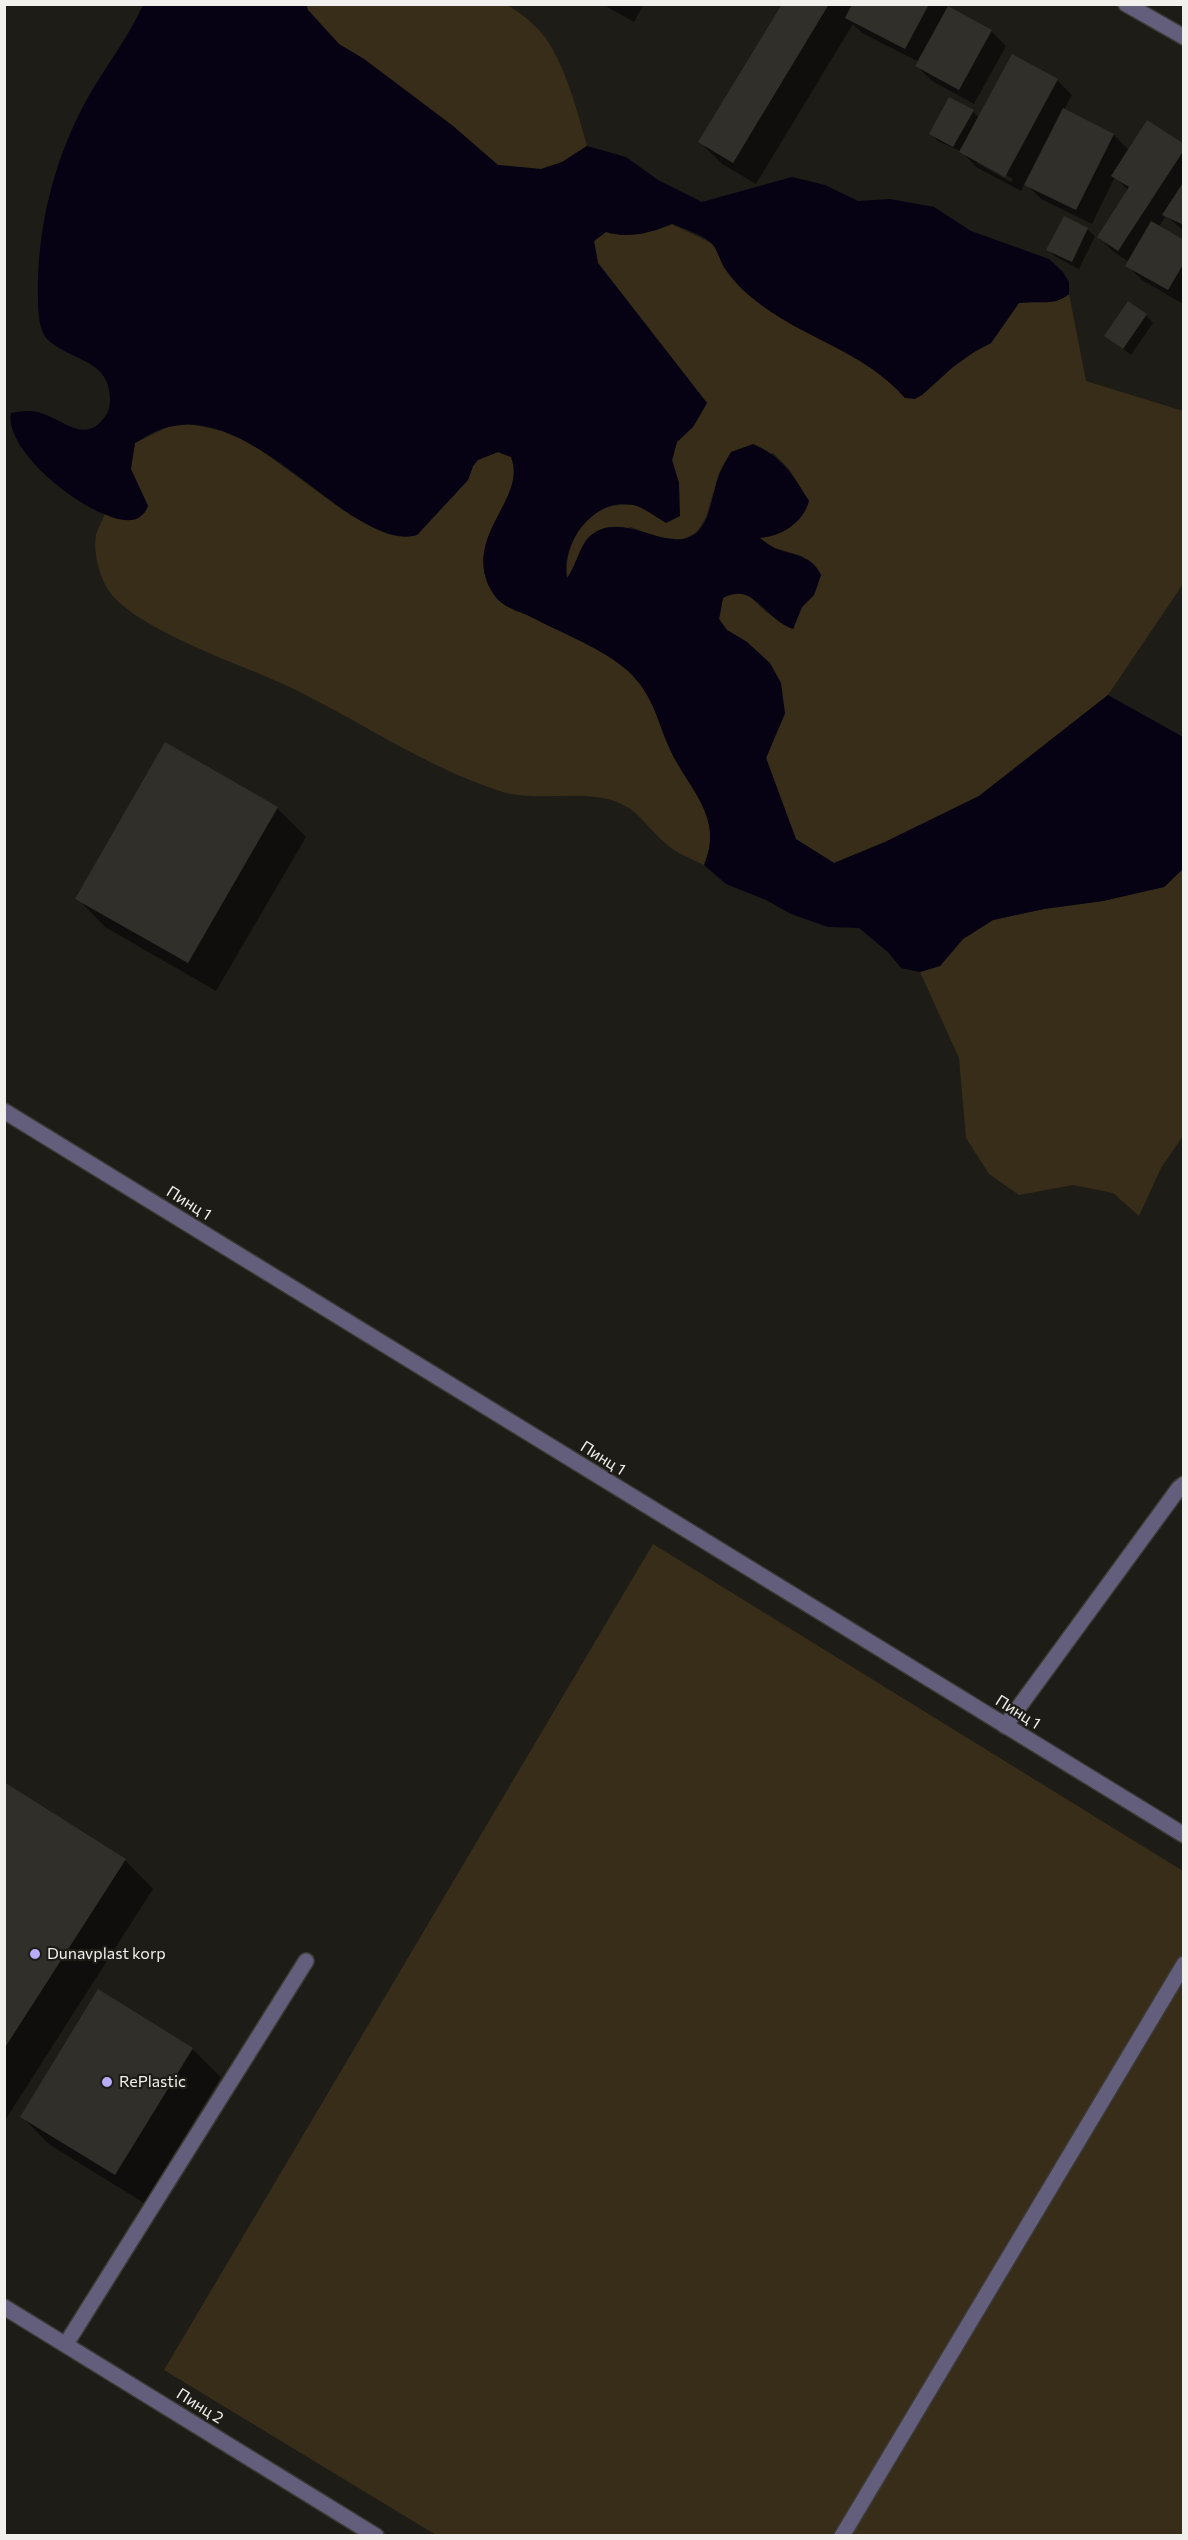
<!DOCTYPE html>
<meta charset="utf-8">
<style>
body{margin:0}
#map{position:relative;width:1188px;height:2540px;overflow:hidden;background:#1e1c17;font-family:Commissioner,sans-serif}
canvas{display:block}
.frame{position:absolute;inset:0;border:6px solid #f1f0ec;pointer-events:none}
</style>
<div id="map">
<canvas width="1188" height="2540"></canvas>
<div class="frame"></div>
</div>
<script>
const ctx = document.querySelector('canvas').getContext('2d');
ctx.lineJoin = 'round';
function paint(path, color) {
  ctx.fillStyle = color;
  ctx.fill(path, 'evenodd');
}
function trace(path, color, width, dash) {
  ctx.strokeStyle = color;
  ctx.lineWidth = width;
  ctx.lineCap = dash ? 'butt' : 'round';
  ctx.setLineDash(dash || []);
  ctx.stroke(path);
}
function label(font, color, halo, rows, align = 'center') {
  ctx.font = font + ' Commissioner,sans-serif';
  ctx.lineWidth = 4.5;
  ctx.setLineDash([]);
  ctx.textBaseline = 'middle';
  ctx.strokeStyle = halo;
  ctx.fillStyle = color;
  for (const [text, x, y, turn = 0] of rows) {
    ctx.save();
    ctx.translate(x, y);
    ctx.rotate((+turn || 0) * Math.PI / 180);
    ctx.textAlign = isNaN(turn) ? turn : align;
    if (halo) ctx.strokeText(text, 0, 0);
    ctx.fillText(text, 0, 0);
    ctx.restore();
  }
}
const green = new Path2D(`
 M306,5H507C524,15 544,31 553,50C569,79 578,114 587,146L562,162L541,169L498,165L453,126L364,59L339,44L308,10Z
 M672,224L713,244L726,270L751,297L804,330L860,360L890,380L905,398L922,395L953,367L974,352L991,343L1019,303C1038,300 1054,307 1069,294L1086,381L1183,411V584L1108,695L979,796L885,842L834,863L796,840L766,758L785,714L747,642L727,630L719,619L723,598L734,592H745L766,612L793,629L802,607L814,595L821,575L802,556L775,548L759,538L809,501L789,469L773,453L713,493L706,517L697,532L682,540L657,537L631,527L588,538L568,580C562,551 582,511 612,506C620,504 628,506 636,504C650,498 664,490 679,483L672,460L677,442L693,427L707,403L598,263L594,241L606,231C626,239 653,232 672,224Z
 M189,424L232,433L251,443L344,511L417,535L468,480L473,466L478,459L498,452L511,457C528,501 462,536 491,590C501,609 519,610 536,619C564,634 603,649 627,670C652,693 656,716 668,745C685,786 726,816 704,865C692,859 675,853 665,843C653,833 642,817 629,808C591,784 542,805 500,791C422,766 355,717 281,683C239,664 130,627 107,588C99,574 93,551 96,535C98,528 102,521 105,514L118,519L145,513L148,505L130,469L135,443L168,427Z
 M1183,869V1136L1161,1168L1139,1216L1113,1193L1073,1185L1019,1195L989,1174L966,1138L959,1058L920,972L940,966L963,939L993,920L1044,909L1103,901L1164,887Z
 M653,1544L1183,1871V2535H436L164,2370Z`);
const water = new Path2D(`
 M143,5H306L308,10L339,44L364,59L453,126L498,165L541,169L562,162L587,146L626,157L658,180L702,202L792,177L825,185L858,201L890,199L934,207L971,231L1049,259L1063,272L1069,282V294C1054,307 1038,300 1019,303L991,343L974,352L953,367L922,395L915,399L905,398C862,349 799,338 751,297C742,290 732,279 726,270C720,263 719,252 713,245C705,235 684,229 672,224C651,233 628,239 606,232L594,241L598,263L707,403L693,427L677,442L672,460L679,483L680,516L666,523C656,517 643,507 633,505C594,497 561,543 567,578C575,568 579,548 588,538C621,505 670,558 697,532C712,519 712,490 720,472C723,465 727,459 731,452L753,444C783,457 792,474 809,501C803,523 782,536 760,538C765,542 771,547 777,549C795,556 812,555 821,575L814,595L802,607L793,629C764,619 754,581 723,598L719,619L727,630L747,642L770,663L781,683L785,713L766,758L796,839L834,863L885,842L979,796L1108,695L1183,737V869L1164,887L1103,901L1044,909L993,920L963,939L940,966L920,972L901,968L888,952L859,928L828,927L791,914L766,900L726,884L704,865C726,816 685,786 668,745C656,716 652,693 627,670C603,649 564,634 535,619C519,610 501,609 491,590C462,535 528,499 511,457L498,452L478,460L473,466L468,480L417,535C398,541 377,530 361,521C308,490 234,409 168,427C156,430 145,437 135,443L131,469L148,506C145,513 140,519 132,520C95,524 3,453 11,413C20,411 29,410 38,412C62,418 86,447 106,415C110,410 110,403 110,397C108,358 71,362 47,339C39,330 38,312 38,300C36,226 56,150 94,87C111,59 130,34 143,5Z`);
const shadow = new Path2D(`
 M602,4H644L634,22Z
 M783,4H949V9L991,31L1006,46L974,104L932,81L917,66L919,62L862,33L853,24L756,184L722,164L700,142Z
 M1057,80L1072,95L1064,110L1114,135L1129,150L1184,146V231L1166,216L1159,226L1184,242L1183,304L1142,280L1127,265L1129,262L1114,252L1099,237L1129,191L1115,177L1092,224L1041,199L1025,183L1021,191L976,167L962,152L938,141L931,134L973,111L979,118ZM977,160L1013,179L1011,182L977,163Z
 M1087,229L1095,236L1079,269L1056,257L1048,250Z
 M1146,315L1153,323L1131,355L1106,336Z
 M277,808L306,837L216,991L105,927L77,898Z
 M4,1783L125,1860L153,1889L4,2122Z
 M192,2049L221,2077L144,2203L50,2145L22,2117Z`);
const building = new Path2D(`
 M782,4H829L733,163L698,142Z
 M852,4H929L905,49L845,18Z
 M948,6L992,30L959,90L915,66Z
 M1012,54L1058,79L1005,177L959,152Z
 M949,97L974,110L953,147L929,134Z
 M1063,108L1114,134L1076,210L1024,185Z
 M1147,120L1184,144V150L1118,251L1097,237L1129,187L1111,176Z
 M1184,181V225L1162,215Z
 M1064,216L1088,228L1072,262L1046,250Z
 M1151,221L1184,240V263L1168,290L1125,266Z
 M1128,301L1147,314L1123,349L1104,336Z
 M165,742L278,807L188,963L75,899Z
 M4,1782L126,1859L4,2049Z
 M98,1989L193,2048L115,2175L20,2117Z`);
const service = new Path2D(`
 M1005,1726L1179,1488L1184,1484
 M66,2344L306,1961`);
const minor = new Path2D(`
 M1126,4L1184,37
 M4,1111L1184,1835
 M4,2307L376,2536
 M842,2536L1184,1964`);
const markers = [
 [35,1954,6,"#b8abf7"],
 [107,2082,6,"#b8abf7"]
];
const streetNames = [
 ["Пинц 1",189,1203,32],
 ["Пинц 1",603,1458,32],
 ["Пинц 1",1018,1712,32],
 ["Пинц 2",200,2406,32]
];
const poiNames = [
 ["Dunavplast korp",47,1954],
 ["RePlastic",119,2082]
];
paint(green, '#382d18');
paint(water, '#060214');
paint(shadow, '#0007');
paint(building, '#312f2a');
trace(service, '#3c3a35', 18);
trace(minor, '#3c3a35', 18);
trace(service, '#625e7c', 15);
trace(minor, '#625e7c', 15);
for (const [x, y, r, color] of markers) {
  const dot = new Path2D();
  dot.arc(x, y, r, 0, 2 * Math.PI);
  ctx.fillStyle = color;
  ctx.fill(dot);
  trace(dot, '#1e1c17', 2);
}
label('16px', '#f1f0ec', '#1e1c17', streetNames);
label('16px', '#f1f0ec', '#1e1c17', poiNames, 'left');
</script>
